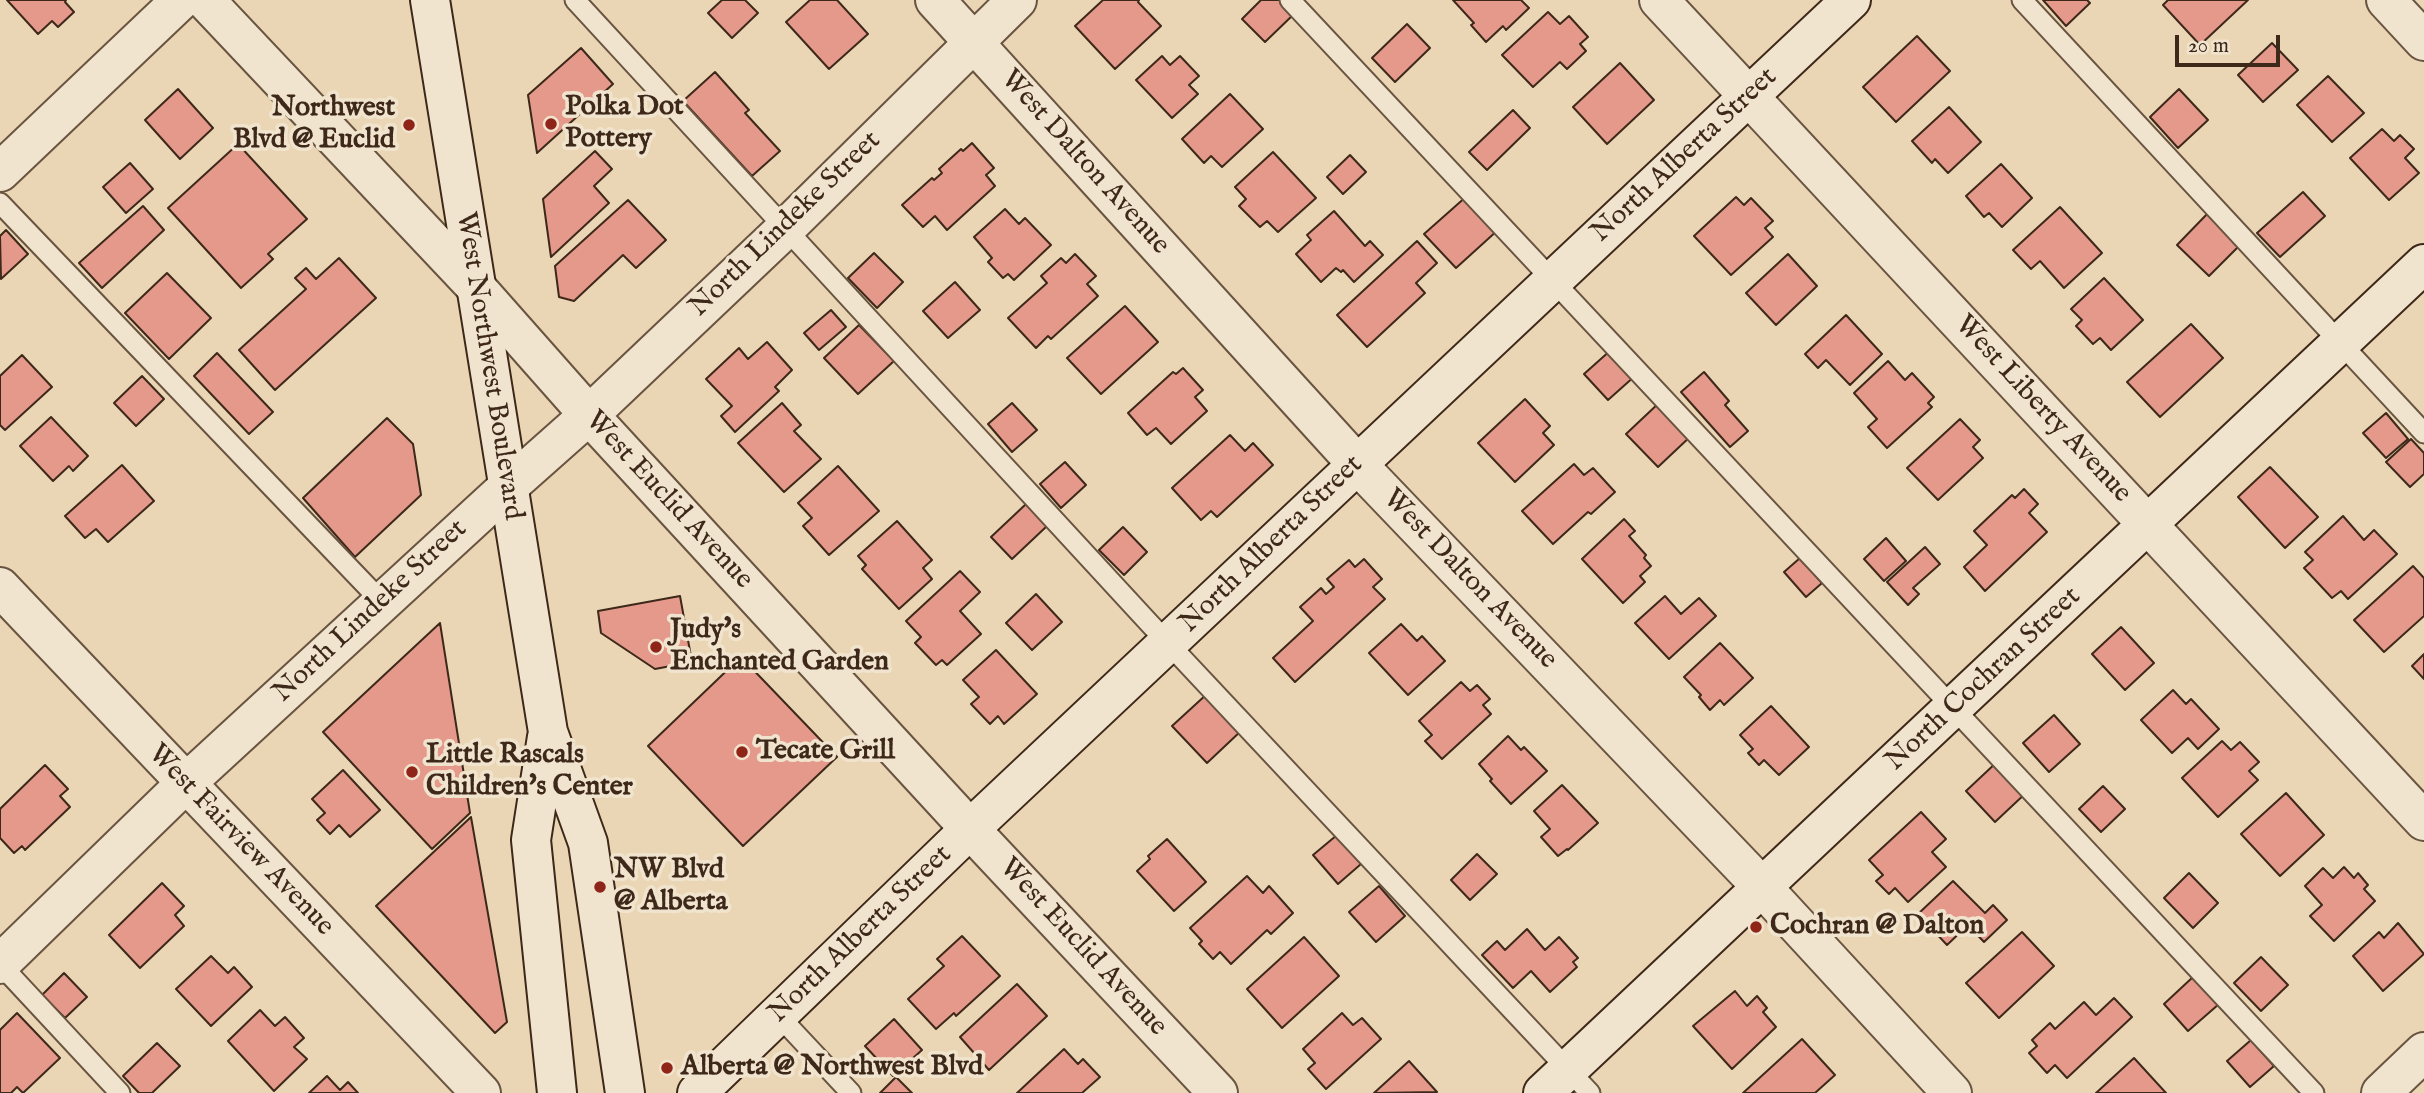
<!DOCTYPE html>
<style>
body{margin:0}
#map{position:relative;width:2424px;height:1093px;overflow:hidden;background:#ead6b4;font-family:"IM FELL English",serif}
canvas{display:block}
.scale{position:absolute;left:2175px;top:35px;width:105px;height:32px;box-sizing:border-box;border:4px solid #3d2819;border-top:0;padding-left:9px;font-size:21px;line-height:24px;white-space:nowrap;color:#3d2819;-webkit-text-stroke:5px #f1e4ce;paint-order:stroke}
</style>
<div id="map">
<canvas width="2424" height="1093"></canvas>
<div class="scale">20 m</div>
</div>
<script>
const ctx = document.querySelector('canvas').getContext('2d');
ctx.lineJoin = 'round';
function paint(path, color) {
  ctx.fillStyle = color;
  ctx.fill(path, 'evenodd');
}
function trace(path, color, width, dash) {
  ctx.strokeStyle = color;
  ctx.lineWidth = width;
  ctx.lineCap = dash ? 'butt' : 'round';
  ctx.setLineDash(dash || []);
  ctx.stroke(path);
}
function label(font, color, halo, rows, align = 'center') {
  ctx.font = font + ' "IM FELL English",serif';
  ctx.lineWidth = 7;
  ctx.setLineDash([]);
  ctx.textBaseline = 'middle';
  ctx.strokeStyle = halo;
  ctx.fillStyle = color;
  for (const [text, x, y, turn = 0] of rows) {
    ctx.save();
    ctx.translate(x, y);
    ctx.rotate((+turn || 0) * Math.PI / 180);
    ctx.textAlign = isNaN(turn) ? turn : align;
    if (halo) ctx.strokeText(text, 0, 0);
    ctx.fillText(text, 0, 0);
    ctx.restore();
  }
}
const building = new Path2D(`
 M7,0H66L65,2L74,12L58,27L52,21L38,34Z
 M722,0H745L758,13L732,38L708,13Z
 M810,0H837L868,34L829,69L786,22Z
 M1103,0H1139L1138,2L1161,26L1115,69L1075,26Z
 M1261,0H1280L1294,14L1265,42L1242,19Z
 M1453,0H1521L1529,8L1506,30L1503,26L1486,42L1471,25L1474,23Z
 M2043,0H2087L2090,3L2066,26Z
 M2168,0H2248L2200,45L2163,5Z
 M1548,12L1560,24L1569,16L1588,37L1580,44L1586,51L1567,69L1560,62L1533,87L1502,55Z
 M1407,24L1430,48L1395,82L1372,58Z
 M1917,36L1950,71L1896,122L1863,87Z
 M2272,43L2298,70L2263,102L2238,75Z
 M581,48L613,84L537,153L528,95Z
 M1162,56L1170,65L1180,56L1199,76L1189,85L1198,94L1172,118L1136,80Z
 M1620,63L1654,100L1607,144L1573,107Z
 M715,72L749,110L745,113L780,151L752,176L683,101Z
 M2328,76L2364,113L2332,142L2297,105Z
 M178,89L213,128L180,159L145,120Z
 M2179,89L2208,120L2178,148L2150,117Z
 M1230,94L1263,129L1222,167L1211,156L1204,163L1182,139Z
 M1949,107L1981,142L1948,173L1935,159L1932,163L1912,141Z
 M1513,110L1530,128L1487,170L1469,152Z
 M2382,129L2394,141L2400,135L2414,149L2405,158L2419,173L2389,200L2350,158Z
 M972,143L994,168L986,175L995,186L947,230L935,216L923,227L902,205L932,178L934,180L942,173L939,169L961,149L963,151Z
 M238,144L307,219L268,254L273,259L241,288L168,208Z
 M595,151L612,169L594,186L609,203L551,257L543,199Z
 M1273,152L1316,198L1278,232L1267,221L1260,227L1239,206L1246,199L1235,187Z
 M1350,155L1366,172L1343,194L1327,177Z
 M130,163L153,189L126,213L103,187Z
 M2001,164L2032,198L2002,227L1989,213L1984,217L1966,196Z
 M2303,192L2325,216L2280,257L2257,233Z
 M1468,195L1499,229L1456,268L1424,234Z
 M1736,197L1744,205L1751,198L1773,221L1765,228L1773,237L1731,275L1694,236Z
 M628,200L666,240L636,268L623,255L574,301L559,297L555,266Z
 M143,206L164,230L102,288L79,263Z
 M2060,207L2102,253L2064,288L2040,261L2031,269L2013,250Z
 M1005,209L1019,224L1025,218L1051,245L1014,280L1008,274L1003,278L988,262L992,258L974,237Z
 M1334,211L1365,246L1370,241L1383,255L1354,282L1343,270L1341,272L1336,268L1321,282L1296,254L1311,240L1307,235Z
 M2209,212L2241,244L2209,276L2177,245Z
 M6,230L28,254L1,279L0,236Z
 M1417,241L1437,263L1416,283L1425,293L1367,347L1337,315Z
 M874,253L903,282L877,308L848,278Z
 M1075,254L1096,276L1087,284L1098,296L1051,339L1048,336L1036,348L1008,318L1047,283L1041,276L1061,258L1066,263Z
 M1788,254L1817,286L1776,325L1746,293Z
 M339,258L376,298L275,390L239,350L306,289L295,278L306,268L316,279Z
 M167,273L211,318L169,359L125,313Z
 M2104,278L2143,320L2111,350L2100,338L2093,344L2076,326L2082,320L2071,309Z
 M955,282L980,310L948,338L923,311Z
 M1125,306L1158,342L1101,394L1067,358Z
 M831,310L846,327L819,350L804,333Z
 M1846,315L1882,354L1850,385L1826,360L1818,368L1805,354Z
 M2191,324L2223,358L2160,417L2127,382Z
 M859,325L894,361L858,394L824,358Z
 M767,342L792,370L775,387L779,391L735,432L721,416L732,406L706,379L739,348L748,359Z
 M1612,349L1636,375L1608,400L1584,374Z
 M217,353L273,412L249,434L194,376Z
 M22,355L52,387L5,430L0,425V376Z
 M1888,361L1905,380L1912,373L1934,397L1928,403L1932,407L1887,448L1868,427L1877,419L1854,393Z
 M1183,368L1203,390L1195,397L1207,411L1171,444L1156,428L1147,435L1128,413L1173,372L1176,374Z
 M1704,372L1729,401L1725,405L1748,431L1730,447L1681,392Z
 M142,376L164,399L136,426L114,403Z
 M1525,399L1550,426L1543,433L1554,445L1515,482L1478,443Z
 M1661,401L1693,434L1658,467L1626,434Z
 M782,403L801,425L794,431L821,459L784,492L738,443Z
 M1012,403L1037,430L1012,452L988,424Z
 M2386,413L2408,439L2386,458L2363,433Z
 M51,417L88,456L73,471L69,466L53,481L20,446Z
 M387,418L413,444L421,495L355,557L303,498Z
 M1960,419L1980,440L1973,447L1983,458L1938,500L1907,468Z
 M1230,435L1245,451L1253,443L1273,465L1217,517L1211,511L1201,520L1172,488Z
 M2411,439L2424,453V474L2410,487L2386,462Z
 M1065,462L1086,485L1061,508L1040,484Z
 M1574,464L1584,475L1593,468L1615,492L1591,514L1588,512L1553,544L1522,511Z
 M122,465L154,501L108,542L96,529L85,538L65,516Z
 M838,466L879,511L829,555L803,526L812,518L798,503Z
 M2270,467L2318,517L2285,548L2238,497Z
 M2024,489L2038,504L2029,513L2047,532L1985,591L1964,567L1987,545L1974,531L2012,495L2015,498Z
 M1026,504L1047,526L1012,559L991,537Z
 M2343,516L2364,540L2374,530L2397,554L2348,599L2341,591L2332,598L2304,568L2313,560L2305,552Z
 M1624,519L1635,531L1629,536L1646,555L1644,558L1651,566L1640,576L1645,582L1623,603L1582,559Z
 M897,521L932,560L923,568L932,579L899,609L862,569L866,565L858,556Z
 M1123,527L1147,552L1124,575L1099,550Z
 M1886,538L1906,561L1884,581L1864,559Z
 M1925,547L1940,564L1913,588L1919,594L1908,605L1887,582Z
 M1800,558L1822,583L1806,597L1784,572Z
 M1364,559L1382,579L1373,587L1385,599L1295,682L1273,658L1313,621L1300,607L1321,588L1326,594L1334,587L1327,579L1349,560L1355,567Z
 M2413,566L2424,578V616L2384,652L2354,620Z
 M960,571L980,592L960,611L981,634L947,665L942,660L936,665L915,643L921,637L906,621Z
 M1036,594L1062,622L1032,650L1006,623Z
 M680,596L692,662L655,669L601,633L598,611Z
 M1665,596L1681,614L1699,598L1716,616L1669,659L1635,623Z
 M440,623L470,813L432,849L323,732Z
 M1401,624L1417,641L1422,636L1445,661L1408,695L1369,653Z
 M2121,627L2154,663L2125,690L2092,654Z
 M1720,643L1753,678L1724,705L1720,700L1710,710L1699,697L1701,695L1684,677Z
 M996,650L1037,694L1004,724L998,716L990,724L971,704L979,697L963,680Z
 M2424,654V679L2412,666Z
 M741,657L837,757L743,846L648,746Z
 M1461,682L1470,691L1477,685L1490,699L1483,705L1491,714L1442,759L1425,741L1432,735L1419,721Z
 M2173,690L2186,704L2191,699L2219,729L2198,749L2188,738L2172,753L2141,720Z
 M1208,693L1242,730L1207,763L1172,726Z
 M1771,706L1809,747L1779,775L1764,760L1759,765L1748,753L1753,749L1740,735Z
 M2054,715L2080,744L2049,772L2023,743Z
 M1508,736L1521,750L1524,747L1547,771L1511,804L1490,781L1492,779L1479,764Z
 M2222,741L2231,750L2240,742L2259,762L2249,771L2258,780L2218,817L2182,778Z
 M1999,760L2028,791L1995,822L1966,791Z
 M45,765L68,789L60,796L70,807L25,850L22,846L14,853L0,838V809Z
 M343,770L380,810L350,837L339,825L330,834L317,820L325,813L312,799Z
 M1562,785L1598,823L1568,850L1567,849L1558,856L1541,837L1550,829L1534,811Z
 M2103,786L2125,809L2101,832L2079,809Z
 M2286,793L2324,835L2280,876L2241,834Z
 M1921,812L1946,839L1932,852L1946,867L1908,902L1895,888L1889,894L1876,881L1883,875L1869,860Z
 M471,817L507,1022L495,1033L376,906Z
 M1337,835L1361,864L1338,884L1313,855Z
 M1167,839L1206,882L1174,911L1137,871L1150,859L1148,856Z
 M1477,854L1497,874L1470,900L1451,880Z
 M2344,867L2354,878L2358,873L2368,885L2364,889L2375,901L2334,941L2310,916L2322,905L2305,886L2323,868L2333,878Z
 M2189,873L2218,903L2193,928L2164,898Z
 M1247,876L1263,893L1269,886L1293,913L1271,934L1267,930L1231,964L1220,952L1213,959L1199,944L1202,941L1190,928Z
 M1953,881L1985,913L1993,905L2007,920L1984,942L1968,925L1947,945L1918,914Z
 M162,883L184,906L175,915L184,926L140,968L109,935Z
 M1379,886L1405,916L1376,942L1349,912Z
 M2398,923L2424,954L2383,991L2353,956L2379,932L2384,938Z
 M1527,929L1545,950L1559,937L1578,958L1573,962L1577,967L1550,992L1531,971L1513,988L1482,955L1497,941L1505,950Z
 M2022,932L2054,966L1999,1018L1966,983Z
 M962,936L1000,976L956,1016L954,1013L936,1029L908,999L944,966L937,959Z
 M1304,937L1339,976L1282,1028L1247,989Z
 M211,956L228,973L234,967L252,987L211,1026L176,989Z
 M2261,957L2288,985L2261,1011L2234,983Z
 M64,973L87,997L65,1018L42,995Z
 M2194,976L2219,1004L2188,1031L2164,1004Z
 M1017,984L1047,1016L989,1070L960,1037Z
 M1735,991L1747,1006L1757,996L1767,1008L1763,1012L1776,1027L1732,1069L1693,1026Z
 M2114,998L2132,1017L2067,1078L2055,1065L2047,1073L2029,1053L2037,1046L2032,1040L2050,1023L2055,1029L2084,1002L2096,1015Z
 M260,1010L275,1026L285,1017L304,1038L294,1047L307,1059L274,1091L228,1041Z
 M17,1013L60,1058L23,1093L17,1087L11,1093H0V1030Z
 M1342,1013L1353,1025L1362,1018L1381,1039L1326,1089L1308,1069L1315,1063L1303,1049Z
 M894,1019L922,1050L893,1076L865,1046Z
 M1802,1039L1835,1075L1815,1093H1743Z
 M2251,1040L2274,1066L2250,1087L2227,1061Z
 M157,1043L180,1066L152,1093H139L123,1076Z
 M1064,1049L1078,1064L1083,1059L1100,1077L1082,1093H1017Z
 M2134,1058L2166,1093H2096Z
 M1409,1061L1437,1092L1374,1093Z
 M327,1076L340,1090L348,1082L358,1093H309Z
 M896,1077L912,1093H880Z`);
const service = new Path2D(`
 M575,0L1150,624L1590,1093
 M1290,0L2314,1093
 M2022,0L2424,433
 M0,203L382,602
 M0,964L120,1093
 M778,1015L851,1093`);
const minor = new Path2D(`
 M205,0L474,285L589,415L970,829L1218,1093
 M935,0L1357,464L1762,887L1952,1093
 M1659,0L2424,821
 M2386,0L2424,41
 M0,172L181,0
 M0,587L481,1093
 M0,964L185,784L509,486L589,415L786,228L1017,0
 M2381,1093L2424,1052`);
const secondary = new Path2D(`
 M430,0L548,732L588,843L625,1093
 M547,737L531,840L557,1093
 M697,1093L970,829L1851,0
 M1543,1093L2424,264`);
const markers = [
 [551,124,7,"#8f2418"],
 [409,125,7,"#8f2418"],
 [656,647,7,"#8f2418"],
 [742,752,7,"#8f2418"],
 [412,772,7,"#8f2418"],
 [600,887,7,"#8f2418"],
 [1756,927,7,"#8f2418"],
 [667,1068,7,"#8f2418"]
];
const poiNames = [
 ["Polka Dot",565,108],
 ["Pottery",565,140],
 ["Northwest",395,109,"right"],
 ["Blvd @ Euclid",395,141,"right"],
 ["Judy's",670,631],
 ["Enchanted Garden",670,663],
 ["Tecate Grill",756,752],
 ["Little Rascals",426,756],
 ["Children's Center",426,788],
 ["NW Blvd",614,871],
 ["@ Alberta",614,903],
 ["Cochran @ Dalton",1770,927],
 ["Alberta @ Northwest Blvd",681,1068]
];
const streetNames = [
 ["North Alberta Street",1685,156,-43],
 ["West Dalton Avenue",1084,163,48],
 ["North Lindeke Street",786,225,-44],
 ["West Northwest Boulevard",488,366,81],
 ["West Liberty Avenue",2042,410,47],
 ["West Euclid Avenue",668,501,47],
 ["North Alberta Street",1272,545,-44],
 ["West Dalton Avenue",1469,580,46],
 ["North Lindeke Street",371,612,-43],
 ["North Cochran Street",1984,680,-43],
 ["West Fairview Avenue",240,841,46],
 ["North Alberta Street",861,935,-44],
 ["West Euclid Avenue",1082,948,47]
];
paint(building, '#e4998b');
trace(building, '#3d2819', 2);
trace(service, '#685440', 23);
trace(minor, '#685440', 42);
trace(secondary, '#3d2819', 42);
trace(service, '#f1e4ce', 19);
trace(minor, '#f1e4ce', 38);
trace(secondary, '#f1e4ce', 38);
for (const [x, y, r, color] of markers) {
  const dot = new Path2D();
  dot.arc(x, y, r, 0, 2 * Math.PI);
  ctx.fillStyle = color;
  ctx.fill(dot);
  trace(dot, '#f1e4ce', 2.5);
}
label('bold 28px', '#3d2819', '#f1e4ce', poiNames, 'left');
label('28px', '#3d2819', '#f1e4ce', streetNames);
</script>
